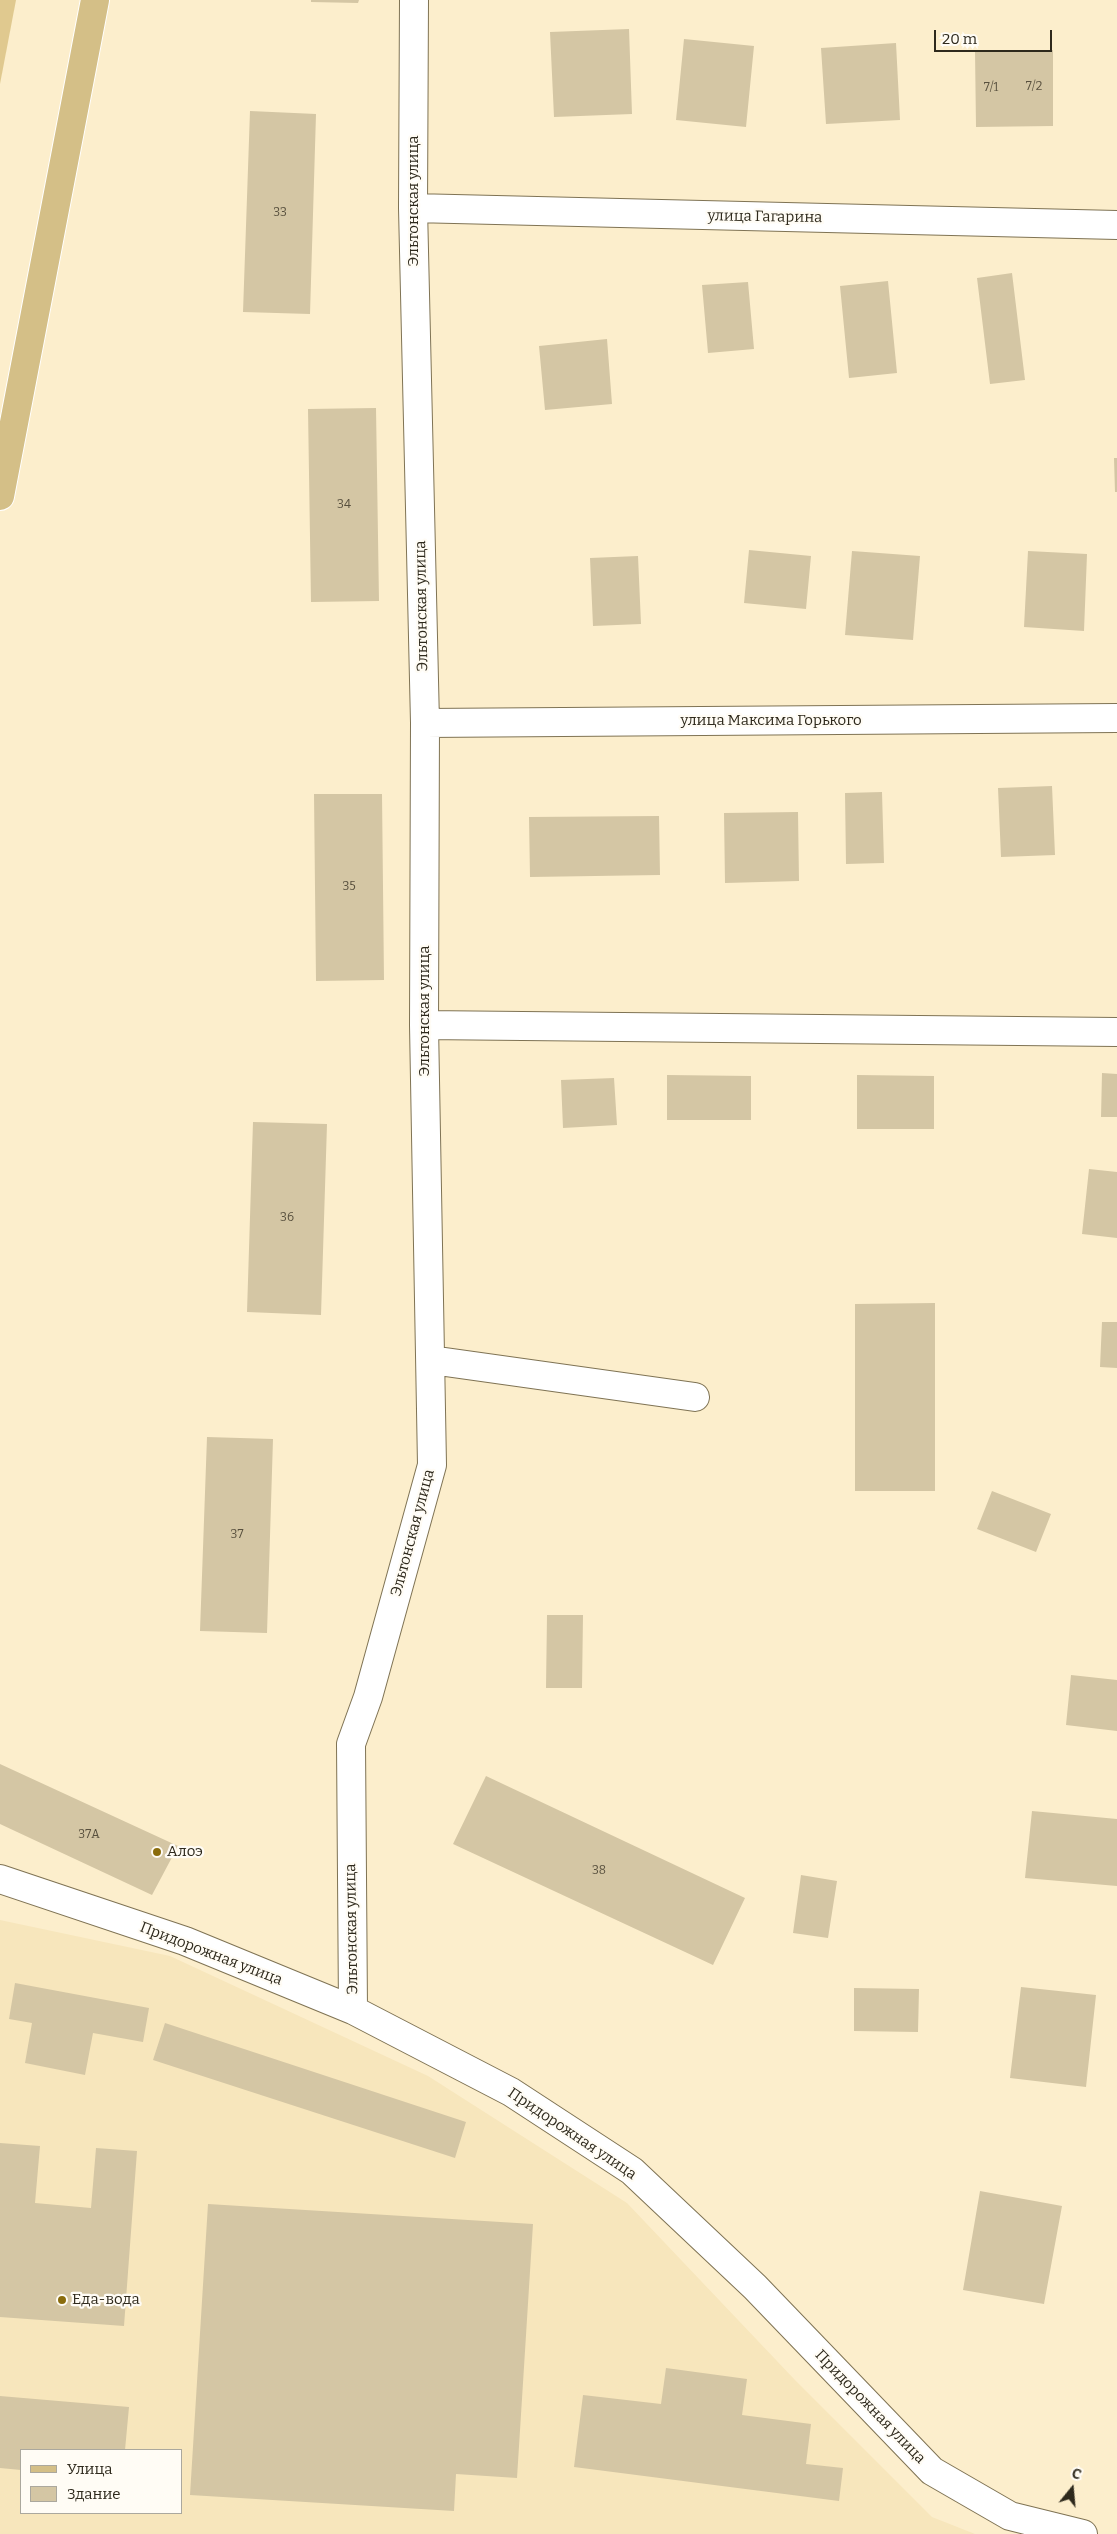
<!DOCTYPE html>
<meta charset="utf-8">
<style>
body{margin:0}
#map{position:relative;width:1117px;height:2534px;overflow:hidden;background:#fceecc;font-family:Bitter,serif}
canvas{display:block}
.legend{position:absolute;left:20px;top:2449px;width:162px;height:65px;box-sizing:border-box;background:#fffcf5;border:1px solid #aba89e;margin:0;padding:6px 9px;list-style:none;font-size:15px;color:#2e291c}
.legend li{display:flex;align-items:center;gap:10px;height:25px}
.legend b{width:25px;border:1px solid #aba89e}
.north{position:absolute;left:1047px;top:2464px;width:50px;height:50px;-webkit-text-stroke:4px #fffcf5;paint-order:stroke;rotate:17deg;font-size:14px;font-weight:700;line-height:20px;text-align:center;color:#2e291c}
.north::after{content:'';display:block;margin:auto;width:18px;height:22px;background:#2e291c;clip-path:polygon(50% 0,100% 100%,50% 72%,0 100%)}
.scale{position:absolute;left:934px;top:30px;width:118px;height:22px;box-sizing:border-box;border:2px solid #2e291c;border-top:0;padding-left:6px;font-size:15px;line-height:18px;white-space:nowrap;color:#2e291c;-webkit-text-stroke:4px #fffcf5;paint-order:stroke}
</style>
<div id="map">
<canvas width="1117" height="2534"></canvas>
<ul class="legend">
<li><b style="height:6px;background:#d4bf87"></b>Улица</li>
<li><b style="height:14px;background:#d4c6a4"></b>Здание</li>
</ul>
<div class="north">С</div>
<div class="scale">20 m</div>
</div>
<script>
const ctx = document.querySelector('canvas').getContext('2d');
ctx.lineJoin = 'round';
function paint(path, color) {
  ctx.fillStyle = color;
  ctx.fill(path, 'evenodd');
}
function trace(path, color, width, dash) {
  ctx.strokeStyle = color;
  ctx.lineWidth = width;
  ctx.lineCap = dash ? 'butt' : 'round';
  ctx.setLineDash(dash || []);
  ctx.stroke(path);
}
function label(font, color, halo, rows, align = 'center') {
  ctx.font = font + ' Bitter,serif';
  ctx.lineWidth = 4.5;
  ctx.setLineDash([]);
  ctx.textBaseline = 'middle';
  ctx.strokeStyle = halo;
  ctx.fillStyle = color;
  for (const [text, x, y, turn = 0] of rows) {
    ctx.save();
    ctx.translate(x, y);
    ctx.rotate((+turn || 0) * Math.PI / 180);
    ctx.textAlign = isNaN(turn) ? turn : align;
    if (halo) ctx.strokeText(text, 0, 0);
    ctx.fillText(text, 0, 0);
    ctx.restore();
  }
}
const built = new Path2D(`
 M0,1920L170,1956L428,2076L627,2203L795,2380L932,2517L975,2534H0ZM21,2450H181V2513H21Z`);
const green = new Path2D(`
 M0,0H16L0,84Z`);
const building = new Path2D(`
 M311,0H359L358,3L311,2Z
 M629,29L632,114L554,117L550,32Z
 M684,39L754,46L746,127L676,120Z
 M896,43L900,120L826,124L821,48Z
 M1053,50V126L976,127L975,51Z
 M250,111L316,114L310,314L243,312Z
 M1012,273L1025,380L990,384L977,278Z
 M888,281L897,373L849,378L840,286Z
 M748,282L754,349L708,353L702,285Z
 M607,339L612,404L545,410L539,346Z
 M376,408L379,601L311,602L308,409Z
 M1114,458H1117V492H1115Z
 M749,550L811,556L806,609L744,603Z
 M852,551L920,556L913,640L845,635Z
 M1028,551L1087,554L1084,631L1024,627Z
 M638,556L641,624L593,626L590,558Z
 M1052,786L1055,855L1001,857L998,788Z
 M882,792L884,863L846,864L845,793Z
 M314,794H382L384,980L316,981Z
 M798,812L799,881L725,883L724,813Z
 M659,816L660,875L530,877L529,817Z
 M1102,1073L1117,1074V1117H1101Z
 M667,1075L751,1076V1120H667Z
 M857,1075L934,1076V1129H857Z
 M614,1078L617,1125L563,1128L561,1080Z
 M253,1122L327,1124L321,1315L247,1312Z
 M1089,1169L1117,1172V1238L1082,1234Z
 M935,1303V1491H855V1304Z
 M1102,1322H1117V1368L1100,1367Z
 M207,1437L273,1439L267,1633L200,1631Z
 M992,1491L1051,1514L1036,1552L977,1529Z
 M547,1615H583L582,1688H546Z
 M1071,1675L1117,1680V1731L1066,1725Z
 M0,1764L178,1846L152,1895L0,1824Z
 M486,1776L745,1898L713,1965L453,1844Z
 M1032,1811L1117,1819V1886L1025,1878Z
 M801,1875L837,1881L828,1938L793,1933Z
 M15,1983L149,2008L143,2042L93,2033L85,2075L25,2063L32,2023L9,2019Z
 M1021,1987L1096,1995L1086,2087L1010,2078Z
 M854,1988L919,1989L918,2032L854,2031Z
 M165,2023L466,2122L455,2158L153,2060Z
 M0,2143L40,2146L35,2203L91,2208L96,2148L137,2151L124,2326L0,2317Z
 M980,2191L1062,2206L1044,2304L963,2290Z
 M208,2204L533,2224L517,2478L456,2474L454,2511L190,2495Z
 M666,2368L747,2379L742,2415L811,2424L806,2464L843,2468L839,2501L574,2467L583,2395L661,2404Z
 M0,2396L129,2407L125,2450H21V2470L0,2468Z`);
const minor = new Path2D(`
 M413,208L1117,225
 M425,723L1117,718
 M424,1025L1117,1032
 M431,1360L695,1397
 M0,1879L185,1941L353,2010L511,2092L632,2171L755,2287L932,2471L1010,2516L1083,2534
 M353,2010L351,1744L368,1697L432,1465L424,1025L425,723L413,208L414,0`);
const major = new Path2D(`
 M0,496L95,0`);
const markers = [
 [157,1852,5,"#8a6c0c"],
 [62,2300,5,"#8a6c0c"]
];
const numberNames = [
 ["7/2",1034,87],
 ["7/1",991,88],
 ["33",280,213],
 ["34",344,505],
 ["35",349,887],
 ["36",287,1218],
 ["37",237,1535],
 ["37А",89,1835],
 ["38",599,1871]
];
const streetNames = [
 ["Эльтонская улица",414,201,-90],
 ["улица Гагарина",765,217,1],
 ["Эльтонская улица",422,606,-91],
 ["улица Максима Горького",771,721],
 ["Эльтонская улица",425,1011,-90],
 ["Эльтонская улица",413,1533,-75],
 ["Эльтонская улица",352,1929,-91],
 ["Придорожная улица",211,1954,21],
 ["Придорожная улица",572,2134,34],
 ["Придорожная улица",870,2407,46]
];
const poiNames = [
 ["Алоэ",167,1852],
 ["Еда-вода",72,2300]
];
paint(built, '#f7e6bc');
paint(green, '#e0c98f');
paint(building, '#d4c6a4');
trace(minor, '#7f7354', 30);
trace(major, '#fff', 30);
trace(minor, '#fff', 28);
trace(major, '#d4bf87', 28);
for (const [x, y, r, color] of markers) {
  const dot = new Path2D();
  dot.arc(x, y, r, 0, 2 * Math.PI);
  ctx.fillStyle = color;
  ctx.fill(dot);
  trace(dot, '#fffcf5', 2);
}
label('12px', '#58503e', null, numberNames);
label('15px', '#2e291c', '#fffcf5', streetNames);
label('15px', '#2e291c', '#fffcf5', poiNames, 'left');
</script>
